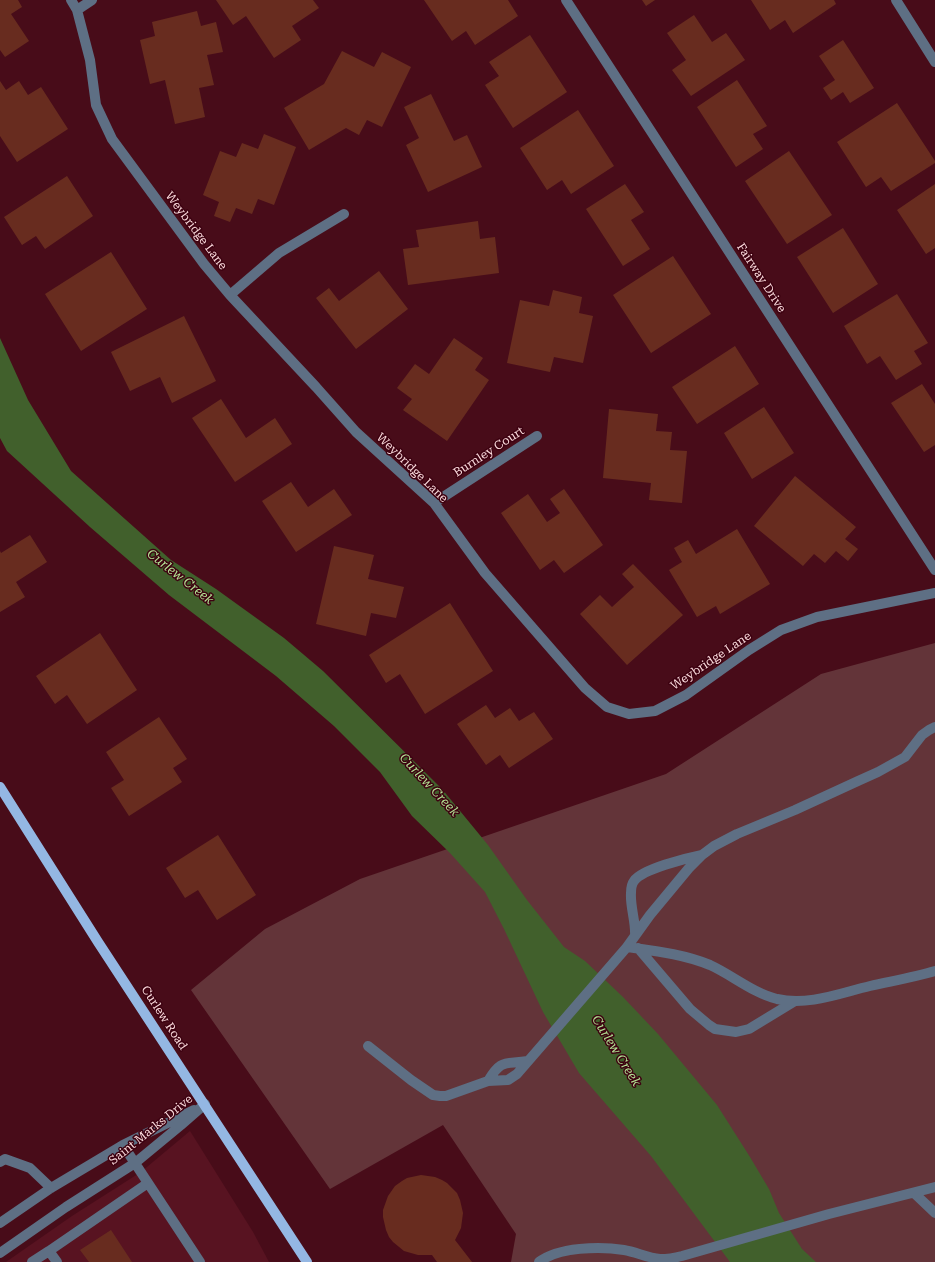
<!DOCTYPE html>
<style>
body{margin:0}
canvas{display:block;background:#480c19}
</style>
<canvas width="935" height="1262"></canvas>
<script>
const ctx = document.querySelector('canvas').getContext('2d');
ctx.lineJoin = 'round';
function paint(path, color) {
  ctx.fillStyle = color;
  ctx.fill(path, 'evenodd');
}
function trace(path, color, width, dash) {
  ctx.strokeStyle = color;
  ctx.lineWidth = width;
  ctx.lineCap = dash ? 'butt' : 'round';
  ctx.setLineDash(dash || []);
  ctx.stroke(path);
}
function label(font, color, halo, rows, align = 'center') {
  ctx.font = font + ' "Roboto Serif",serif';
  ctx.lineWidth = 3;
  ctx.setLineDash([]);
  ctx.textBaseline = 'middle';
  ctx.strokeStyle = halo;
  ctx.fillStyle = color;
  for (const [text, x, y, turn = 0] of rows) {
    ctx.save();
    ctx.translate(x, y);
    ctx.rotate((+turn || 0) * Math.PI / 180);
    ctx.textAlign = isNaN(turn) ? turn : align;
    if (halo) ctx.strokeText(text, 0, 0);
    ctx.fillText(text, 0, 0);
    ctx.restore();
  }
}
const built = new Path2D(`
 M190,1131L253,1232L269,1262H6L72,1216L141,1172Z`);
const green = new Path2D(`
 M935,643V1262H511L516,1234L443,1125L330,1189L191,990L265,929L360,879L666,774L821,674Z`);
const water = new Path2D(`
 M0,338L28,400L71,471L171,560L216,589L284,638L323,671L442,789L488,845L527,900L564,947L585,961L623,997L658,1034L717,1105L750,1157L769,1189L779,1213L802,1249L816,1262H730L651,1156L579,1073L543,1012L504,929L485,892L450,853L412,816L380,772L334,726L276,676L169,595L90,527L7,451L0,438Z`);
const building = new Path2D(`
 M0,0H18L22,7L11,14L29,41L5,57L0,50Z
 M216,0H313L319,8L292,26L301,40L274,58L246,16L233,25Z
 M424,0H508L518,16L475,45L466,31L452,41Z
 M642,0H655L646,6Z
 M751,0H834L836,4L793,33L785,20L770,30Z
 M197,11L201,26L216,22L223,52L207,55L214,85L199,88L205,117L175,124L165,80L150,84L140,40L155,36L152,22Z
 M694,15L712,42L726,33L745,60L691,96L672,70L686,60L667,33Z
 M530,35L567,92L513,128L485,85L499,76L489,62Z
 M843,40L874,88L850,103L843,92L831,100L823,88L835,80L819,56Z
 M342,51L374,67L382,52L411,67L382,127L367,120L359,135L346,128L309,150L284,108L324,84Z
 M737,80L767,126L753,134L763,149L736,167L697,107Z
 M0,81L6,90L19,81L28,95L41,87L68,129L17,162L0,136Z
 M431,94L454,141L467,135L482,167L428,192L406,145L419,138L404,107Z
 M897,103L935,161V163L891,191L881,177L866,187L837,142Z
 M578,110L614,166L571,194L562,180L547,190L520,148Z
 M264,134L296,147L274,205L258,199L252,214L236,208L230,222L214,216L219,202L203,195L220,151L236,157L242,143L258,149Z
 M789,151L832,215L787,244L745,181Z
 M67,176L93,216L45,249L36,236L22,245L4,217Z
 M625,184L644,212L631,220L650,249L623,266L586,209Z
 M935,184V248L926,254L897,210Z
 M478,221L480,239L495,237L499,273L408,285L403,249L419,247L416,230Z
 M843,228L878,284L833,313L797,257Z
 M111,252L147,309L81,351L45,294Z
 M673,256L711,314L651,353L613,295Z
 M379,271L408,309L356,349L316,298L329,288L339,301Z
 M553,290L582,297L579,313L593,316L583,363L554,357L550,372L507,363L520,300L549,306Z
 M897,294L928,343L914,351L922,364L896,380L880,356L867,364L844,326Z
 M184,316L216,381L172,403L160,377L130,391L111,352Z
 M454,338L483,358L475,370L489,380L447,441L403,410L412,399L397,388L415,364L429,374Z
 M735,346L759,384L697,424L672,387Z
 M922,384L935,404V445L924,452L891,403Z
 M221,399L246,438L275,418L292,444L235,482L192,418Z
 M764,407L794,453L752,479L724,433Z
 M609,409L658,414L656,431L672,432L670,450L687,451L682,503L649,500L651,483L603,478Z
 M795,476L856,527L845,539L858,549L848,561L836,551L825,563L814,554L803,566L754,526Z
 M291,482L308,507L334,489L352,515L296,552L262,501Z
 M564,489L603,545L564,573L554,560L540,570L501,513L528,494L547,522L560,513L550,499Z
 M737,529L770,584L720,614L716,606L697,617L669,570L682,562L674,548L688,540L696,554Z
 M30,535L47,562L16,582L25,597L0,612V551L1,553Z
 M334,546L374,555L368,579L404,587L396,618L371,613L366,636L316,624Z
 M633,564L683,615L627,665L580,614L600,595L612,607L634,587L622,574Z
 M450,603L493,671L425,714L400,674L386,683L369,655Z
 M100,633L137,690L87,724L67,695L55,704L36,676Z
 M486,705L495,718L510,708L519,721L534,712L553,739L509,768L500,755L486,765L457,724Z
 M159,717L187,759L173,768L182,782L129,816L111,788L124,780L106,752Z
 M218,835L256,895L217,920L198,890L185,898L166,868Z
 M421,1175L435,1177L442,1180L447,1183L457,1193L460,1200L463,1213L461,1228L455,1240L472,1262H437L432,1255H418L404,1251L393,1242L389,1237L386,1230L383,1217V1210L388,1196L395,1186L402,1181L407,1178Z
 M111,1230L132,1262H89L80,1250Z`);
const minor = new Path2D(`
 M71,0L77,10L90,60L96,105L112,139L204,264L230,295L316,387L356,432L434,503L485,573L585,688L607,707L629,714L655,711L686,695L749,650L781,630L817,617L935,593
 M566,0L935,570
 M896,0L935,62
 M77,10L92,0
 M230,295L279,253L344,214
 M434,503L537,436
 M635,936C636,922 630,907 631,893C631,889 631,885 634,881C642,869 687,858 702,855
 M627,947L650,915L689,868L702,855L714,846L737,834L795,810L858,781L878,772L905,757L922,735L929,730L935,727
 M638,948L690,1009L709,1025L715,1029L736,1032L749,1029L795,1001
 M368,1046L411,1080L433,1095L440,1096H446L488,1081L508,1080L517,1074L627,947C655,951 683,954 710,965C732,975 753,993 777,999C809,1006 840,993 870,986C892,981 914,977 935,971
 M488,1081C502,1058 505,1065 528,1061
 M123,1145L200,1262
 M0,1162L5,1159L30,1168L51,1188
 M914,1193L935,1213
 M0,1223L51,1188L123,1145L194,1110
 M49,1251L148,1183
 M0,1253L66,1207L135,1163L181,1125L205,1104
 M32,1262L49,1251L57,1262
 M539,1262C558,1247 600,1246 624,1250C636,1252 648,1258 660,1259C667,1259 674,1258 682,1256L829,1214L935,1187`);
const major = new Path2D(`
 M0,787L98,942L307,1262`);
const streetNames = [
 ["Weybridge Lane",196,231,53],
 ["Fairway Drive",761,278,57],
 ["Burnley Court",489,452,-33],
 ["Weybridge Lane",412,468,44],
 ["Weybridge Lane",711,661,-34],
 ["Curlew Road",164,1018,57],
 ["Saint Marks Drive",151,1130,-39]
];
const waterNames = [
 ["Curlew Creek",180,577,38],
 ["Curlew Creek",429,785,47],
 ["Curlew Creek",616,1051,58]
];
paint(built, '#581321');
paint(green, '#633439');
paint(water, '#41602c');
paint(building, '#682c1f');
trace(minor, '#5e6f84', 10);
trace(major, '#94b7e3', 10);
label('12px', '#fbdbdd', '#3d0110', streetNames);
label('italic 13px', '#b2e394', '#3d0110', waterNames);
</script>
